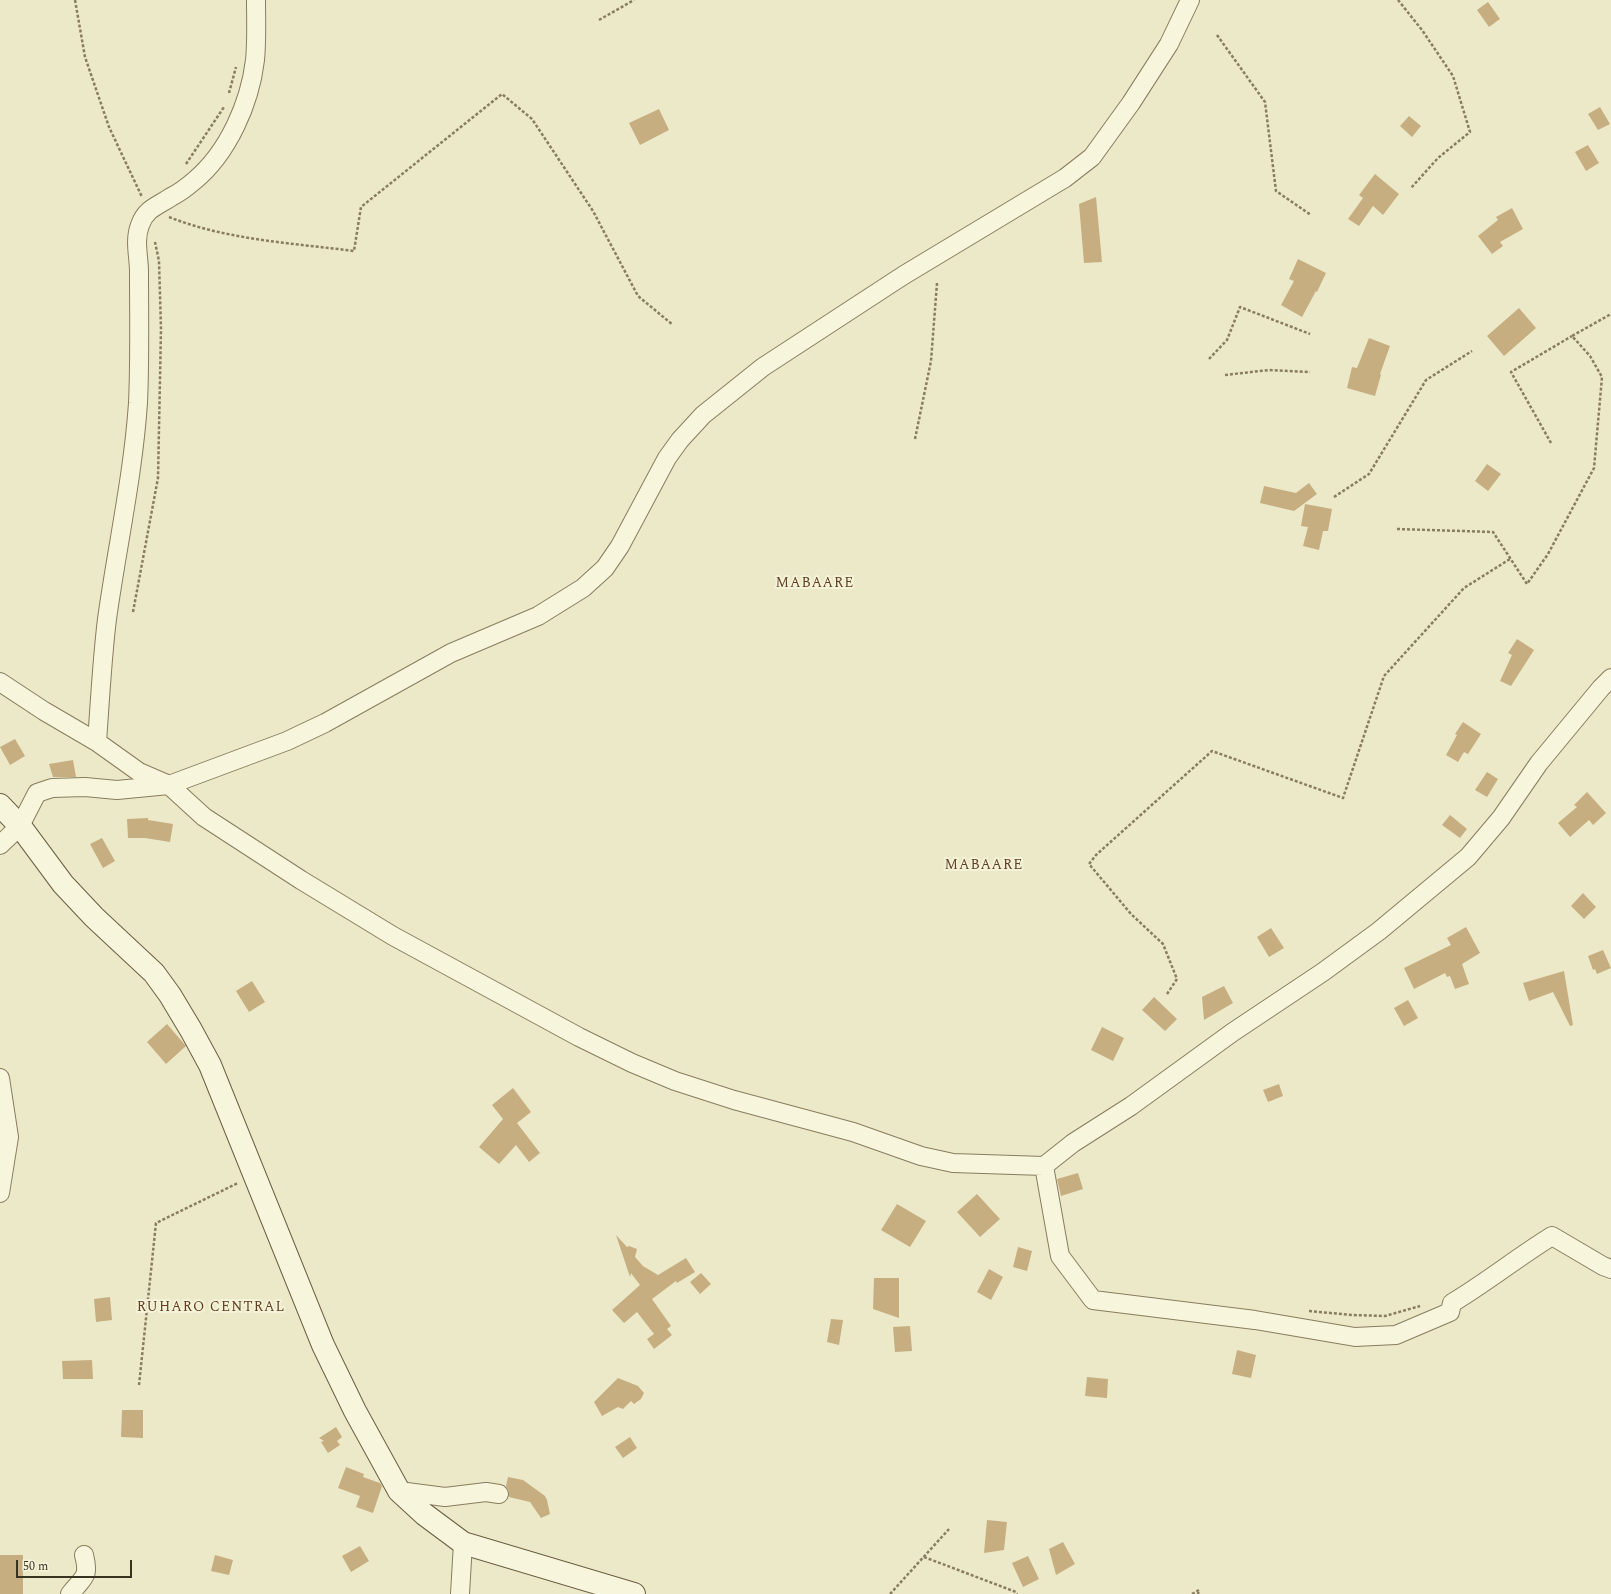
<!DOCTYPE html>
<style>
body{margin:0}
#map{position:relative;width:1611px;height:1594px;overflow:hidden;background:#ece9c9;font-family:Spectral,serif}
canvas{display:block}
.scale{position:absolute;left:16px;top:1560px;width:116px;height:18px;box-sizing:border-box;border:2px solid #383221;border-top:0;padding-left:5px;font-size:12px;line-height:14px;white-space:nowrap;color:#383221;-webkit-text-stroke:3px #f4f2d8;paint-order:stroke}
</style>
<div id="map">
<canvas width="1611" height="1594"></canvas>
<div class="scale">50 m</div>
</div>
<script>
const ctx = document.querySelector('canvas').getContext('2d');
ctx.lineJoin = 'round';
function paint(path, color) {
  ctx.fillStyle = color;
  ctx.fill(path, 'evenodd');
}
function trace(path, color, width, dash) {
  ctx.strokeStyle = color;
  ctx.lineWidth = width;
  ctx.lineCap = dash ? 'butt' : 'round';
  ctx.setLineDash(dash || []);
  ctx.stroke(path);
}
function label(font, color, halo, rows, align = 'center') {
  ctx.font = font + ' Spectral,serif';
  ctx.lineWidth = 4;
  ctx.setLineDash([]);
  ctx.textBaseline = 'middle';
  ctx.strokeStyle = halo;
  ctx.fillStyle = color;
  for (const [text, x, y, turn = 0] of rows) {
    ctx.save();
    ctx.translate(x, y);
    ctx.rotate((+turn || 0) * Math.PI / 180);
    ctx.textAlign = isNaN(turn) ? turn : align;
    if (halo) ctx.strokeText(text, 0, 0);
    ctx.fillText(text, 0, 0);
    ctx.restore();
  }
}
const building = new Path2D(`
 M1488,2L1500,19L1489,27L1477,10Z
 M1600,107L1610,124L1598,130L1588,114Z
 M659,109L669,130L640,145L629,123Z
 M1409,116L1421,126L1412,137L1400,126Z
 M1588,145L1599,163L1586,171L1575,152Z
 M1375,174L1399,194L1383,215L1373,206L1359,226L1348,219L1363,198L1359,195Z
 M1096,197L1102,262L1084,263L1079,204Z
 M1512,208L1523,229L1500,242L1503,246L1492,254L1478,236L1498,220L1496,217Z
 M1298,259L1326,273L1317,292L1316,291L1302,317L1281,305L1294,281L1289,279Z
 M1519,308L1536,328L1504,356L1487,336Z
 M1369,338L1390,346L1380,374L1381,375L1375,396L1347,388L1352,367L1357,368Z
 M1487,464L1501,474L1488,491L1475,481Z
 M1309,483L1317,494L1294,511L1260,503L1264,486L1296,493Z
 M1305,504L1332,509L1328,531H1323L1319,550L1303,546L1308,527L1301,526Z
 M1517,639L1534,650L1511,686L1500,681L1512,655L1508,653Z
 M1463,722L1481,734L1468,754L1464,752L1458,762L1446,755L1457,735L1455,734Z
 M15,739L25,756L10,765L0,747Z
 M73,760L76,777H53L49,764Z
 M1487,772L1498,779L1487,797L1475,790Z
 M1587,792L1606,813L1593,825L1589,820L1570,837L1558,823L1577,807L1574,805Z
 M1450,815L1467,829L1460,838L1442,825Z
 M148,818V820L173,824L170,842L145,838H128L127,819Z
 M102,838L115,861L103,868L90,844Z
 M1583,893L1596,907L1584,919L1571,906Z
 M1466,927L1480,953L1462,964L1469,984L1455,989L1450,976L1447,977L1445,973L1414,989L1404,968L1451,945L1447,938Z
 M1271,928L1284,948L1269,957L1257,937Z
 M1603,950L1611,968L1597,974L1595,969L1593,970L1588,956Z
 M1564,971L1573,1025L1570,1026L1553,992L1529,1001L1523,983Z
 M252,981L265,1002L249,1012L236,991Z
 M1224,986L1233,1003L1204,1020L1202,997Z
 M1154,997L1177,1019L1165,1031L1142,1010Z
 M1408,1000L1418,1018L1404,1026L1394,1008Z
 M167,1024L186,1046L166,1064L147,1042Z
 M1102,1027L1124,1038L1113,1061L1091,1050Z
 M1279,1084L1283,1096L1268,1102L1263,1090Z
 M513,1088L531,1112L517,1123L540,1153L529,1162L516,1145L499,1164L479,1147L503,1119L492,1105Z
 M1078,1173L1083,1189L1061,1196L1057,1179Z
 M977,1194L1000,1219L980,1237L957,1212Z
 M897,1204L926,1221L910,1247L881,1230Z
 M616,1235L627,1247L629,1246L637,1249L635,1257L643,1266L658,1275L686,1258L695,1272L677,1283L676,1281L652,1299L671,1326L667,1329L672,1335L654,1349L647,1339L654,1334L637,1312L624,1323L612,1310L640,1285L631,1273L630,1277Z
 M1018,1247L1032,1251L1027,1271L1013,1267Z
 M989,1269L1003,1277L991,1300L977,1292Z
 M701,1273L711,1284L700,1294L690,1282Z
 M874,1278H899V1318L873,1309Z
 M110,1297L112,1320L96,1322L94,1299Z
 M831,1319L843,1320L839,1345L827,1342Z
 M910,1326L912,1351L895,1352L893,1327Z
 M1237,1350L1256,1355L1251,1378L1232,1374Z
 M92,1360L93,1379H63L62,1361Z
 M1087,1377L1108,1379L1107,1398L1085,1396Z
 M618,1378L638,1386L644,1393L641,1399L634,1404L631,1401L623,1409L618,1407L602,1416L594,1402Z
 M122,1410H143V1438L121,1437Z
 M336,1427L342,1437L337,1441L340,1445L328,1453L321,1442L324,1441L319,1438Z
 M630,1437L637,1448L623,1458L615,1447Z
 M346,1467L364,1474L363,1477L380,1483L382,1486L373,1513L356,1507L360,1496L338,1488Z
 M508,1477L523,1480L545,1496L547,1500L550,1514L541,1518L530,1502L509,1497V1491L506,1486Z
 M987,1520L1007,1522L1004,1550L984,1553Z
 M1063,1542L1075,1564L1056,1575L1049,1549Z
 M360,1546L369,1561L351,1572L342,1556Z
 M0,1555H23V1594H0Z
 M215,1555L233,1560L229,1575L211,1571Z
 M1028,1556L1039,1579L1023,1587L1012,1563Z`);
const path = new Path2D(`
 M75,0L85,57L109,127L142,197
 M1398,0L1422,30L1453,76L1470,132L1438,158L1411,188
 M599,20L634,0
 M1217,35L1265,102L1276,191L1311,215
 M229,93L236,67
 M186,164L224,107
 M169,217C227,240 292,243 354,251L361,207L502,94L532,119L593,211L638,296L673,325
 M1209,359L1227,340L1240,307L1310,334
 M1225,375L1269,370L1310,372
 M915,439L931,361L937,283
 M1551,443L1511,372L1572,336
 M1334,497L1369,474L1426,380L1472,351
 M1397,529L1493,532L1527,584L1548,554L1594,468L1602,377L1590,356L1572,336L1611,314
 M133,612L158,478L161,329L159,261L155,242
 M1167,994L1177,979L1163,944L1131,914L1089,864L1096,855L1212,751L1343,798L1384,676L1464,588L1510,559
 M1309,1311L1352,1315L1385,1316L1420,1306
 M139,1385L156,1223L238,1183
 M924,1557L1016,1592L1017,1594
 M890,1594L949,1529
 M1192,1594L1199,1590L1198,1594`);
const street = new Path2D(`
 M0,682L44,711L97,742L139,772L169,785L204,817L301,880L393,936L579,1037L632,1063L675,1081L734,1100L853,1132L921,1156L953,1163L1044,1166L1073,1143L1131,1106L1233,1032L1323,972L1379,931L1468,857L1501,818L1539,763L1601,688L1611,678
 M97,742C100,701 102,660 107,619C117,547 133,476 138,403C140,359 139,316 139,272C139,256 134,241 140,225C146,208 158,206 171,197C179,193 187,187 194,181C228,153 250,103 255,60C257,40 256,20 256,0
 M0,845L20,826L37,793L52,788L85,787L117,790L169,785L287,741L325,723L451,653L538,616L583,588L605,568L620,546L667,458L680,440L703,415L763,367L904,275L1065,178L1092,157L1131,103L1169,44L1190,0
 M0,1078L9,1137L0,1193
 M1044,1166L1060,1256L1093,1300L1255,1320L1355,1337L1396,1335L1450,1312L1452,1303C1487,1282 1518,1257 1552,1236L1603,1266L1611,1269
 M399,1491L445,1497L486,1492L499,1494
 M70,1594C83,1577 90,1578 84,1555
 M460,1594L463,1543`);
const secondary = new Path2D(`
 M0,805L20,826L63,884L94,917L154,973L170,995L191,1030L210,1065L323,1345L355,1411L399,1491L424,1514L463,1543L634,1594`);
const quarterNames = [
 ["MABAARE",815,584],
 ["MABAARE",984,866],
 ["RUHARO CENTRAL",211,1308]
];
paint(building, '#c7ae81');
trace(street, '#877d5f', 20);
trace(secondary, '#695e42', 24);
trace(path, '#877d5f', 2.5, [3, 2]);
trace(street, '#f7f5dc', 18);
trace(secondary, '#f7f5dc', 22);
ctx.letterSpacing = '1px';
label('14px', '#623f23', '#f4f2d8', quarterNames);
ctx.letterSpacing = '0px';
</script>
